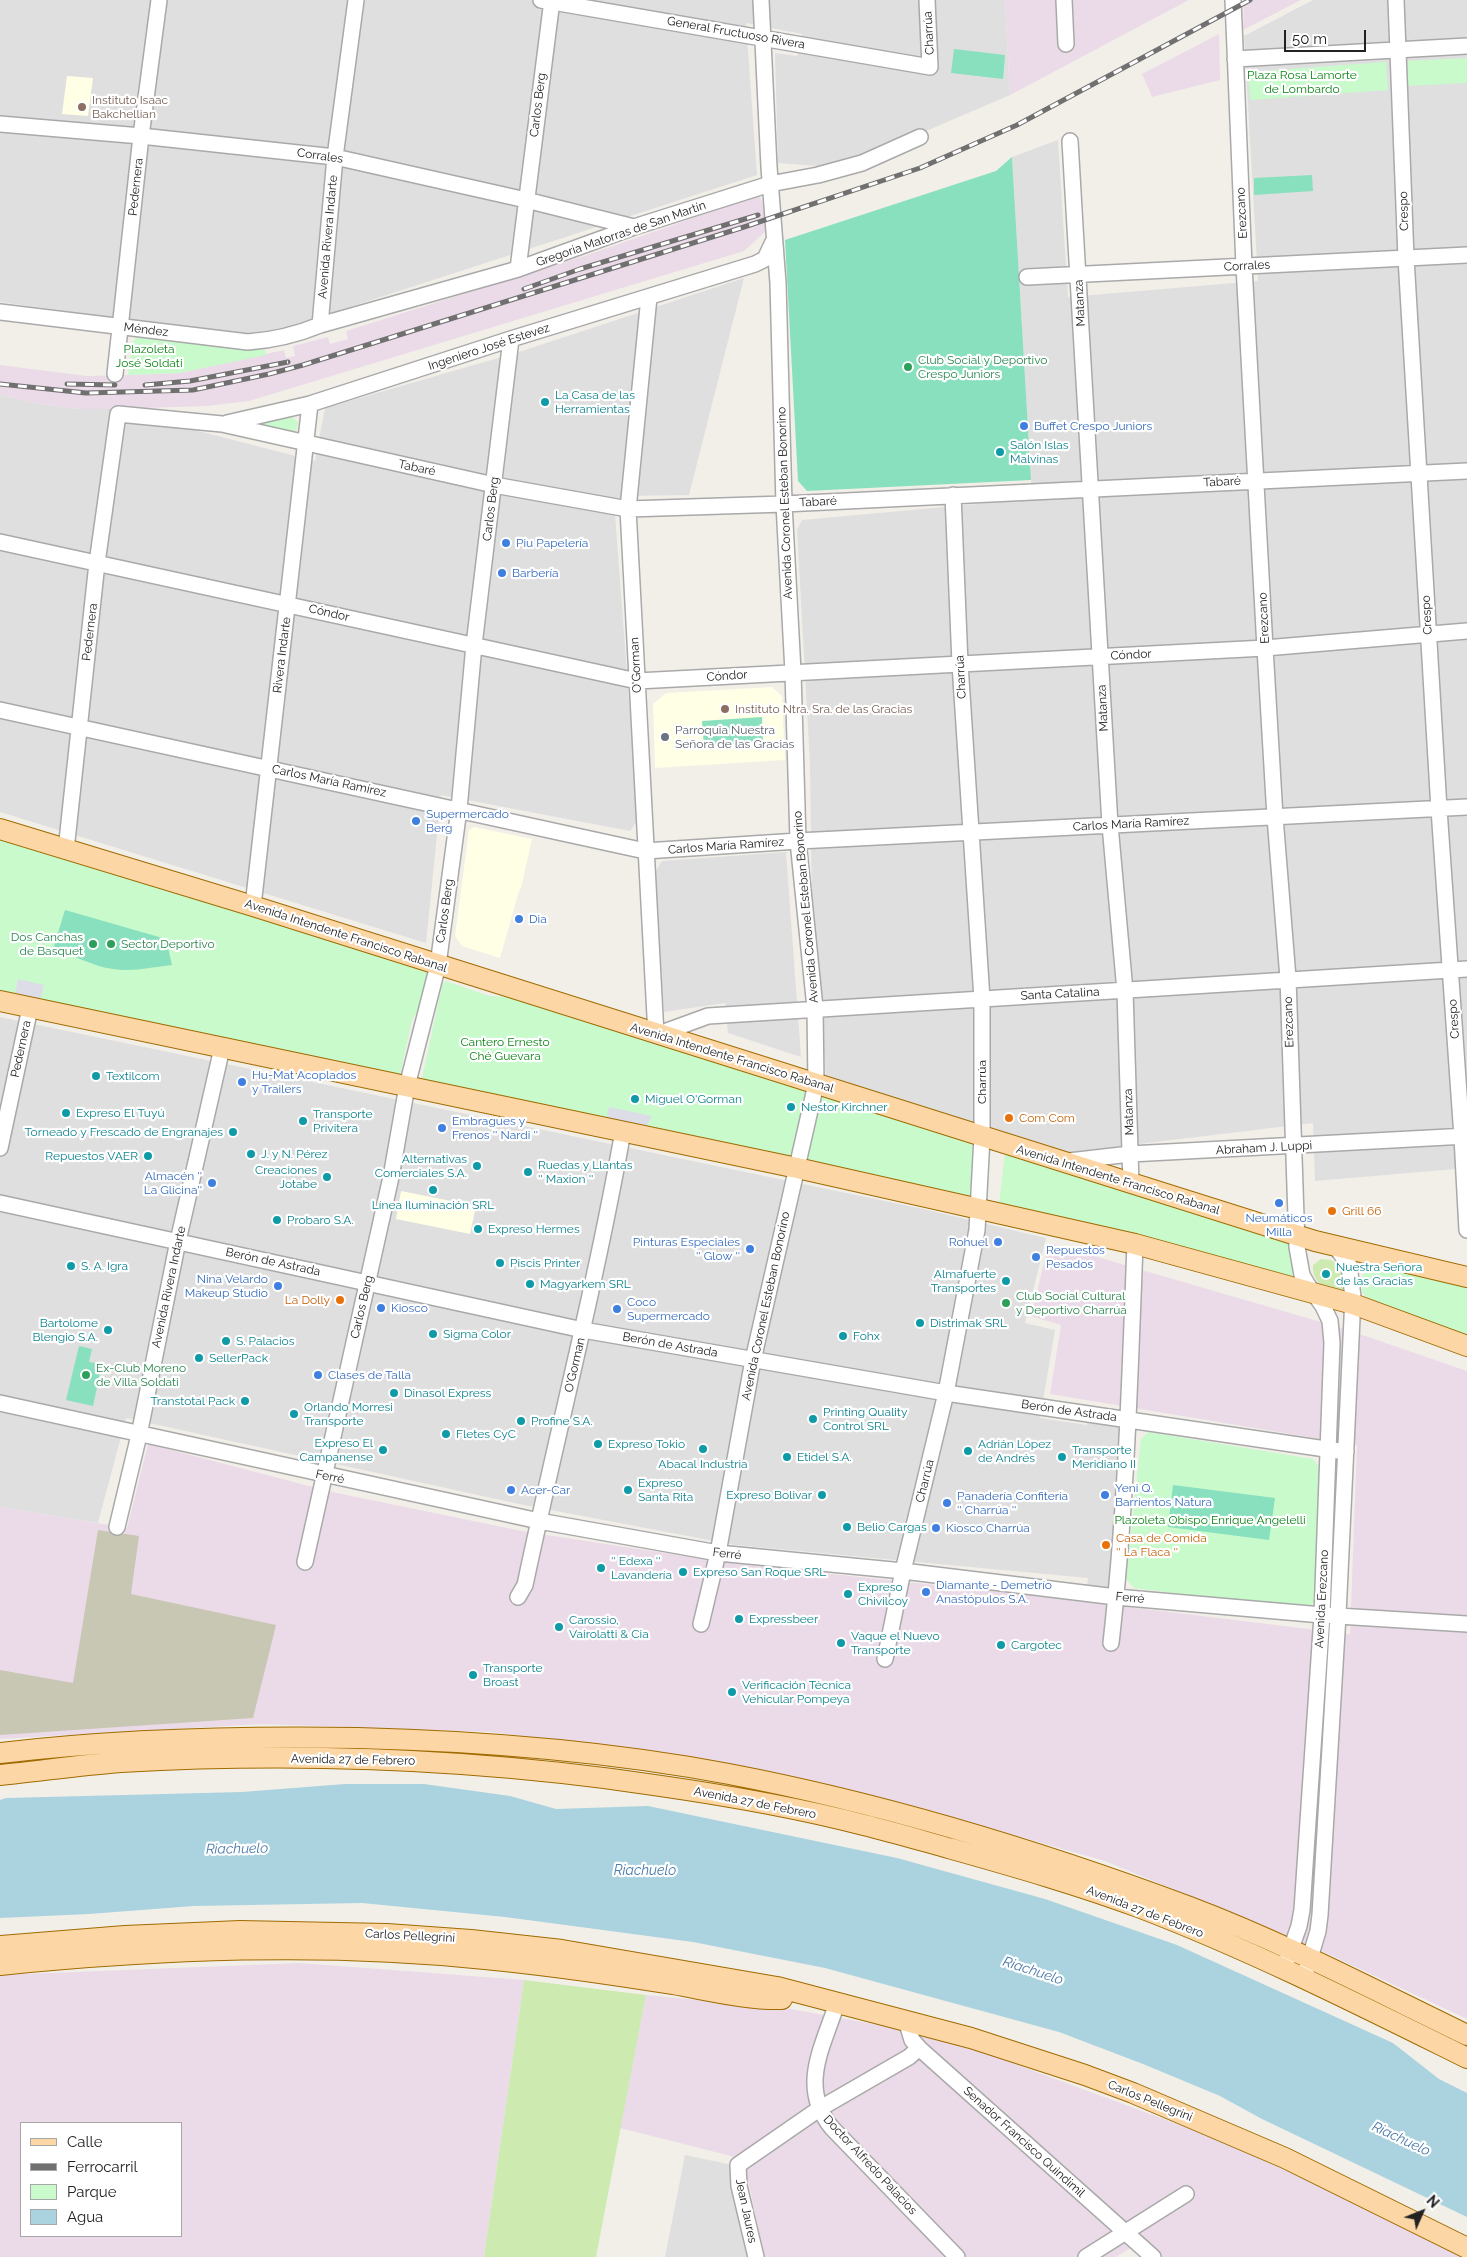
<!DOCTYPE html>
<meta charset="utf-8">
<style>
body{margin:0}
#map{position:relative;width:1467px;height:2257px;overflow:hidden;background:#f2efe9;font-family:Raleway,sans-serif}
canvas{display:block}
.legend{position:absolute;left:20px;top:2122px;width:162px;height:115px;box-sizing:border-box;background:#fff;border:1px solid #a7a7a7;margin:0;padding:6px 9px;list-style:none;font-size:15px;color:#222}
.legend li{display:flex;align-items:center;gap:10px;height:25px}
.legend b{width:25px;border:1px solid #a7a7a7}
.north{position:absolute;left:1397px;top:2187px;width:50px;height:50px;-webkit-text-stroke:4px #fff;paint-order:stroke;rotate:46deg;font-size:14px;font-weight:700;line-height:20px;text-align:center;color:#222}
.north::after{content:'';display:block;margin:auto;width:18px;height:22px;background:#222;clip-path:polygon(50% 0,100% 100%,50% 72%,0 100%)}
.scale{position:absolute;left:1284px;top:30px;width:82px;height:22px;box-sizing:border-box;border:2px solid #222;border-top:0;padding-left:6px;font-size:15px;line-height:18px;white-space:nowrap;color:#222;-webkit-text-stroke:4px #fff;paint-order:stroke}
</style>
<div id="map">
<canvas width="1467" height="2257"></canvas>
<ul class="legend">
<li><b style="height:6px;background:#fcd6a4"></b>Calle</li>
<li><b style="height:6px;background:#707070"></b>Ferrocarril</li>
<li><b style="height:14px;background:#c8facc"></b>Parque</li>
<li><b style="height:14px;background:#aad3df"></b>Agua</li>
</ul>
<div class="north">N</div>
<div class="scale">50 m</div>
</div>
<script>
const ctx = document.querySelector('canvas').getContext('2d');
ctx.lineJoin = 'round';
function paint(path, color) {
  ctx.fillStyle = color;
  ctx.fill(path, 'evenodd');
}
function trace(path, color, width, dash) {
  ctx.strokeStyle = color;
  ctx.lineWidth = width;
  ctx.lineCap = dash ? 'butt' : 'round';
  ctx.setLineDash(dash || []);
  ctx.stroke(path);
}
function label(font, color, halo, rows, align = 'center') {
  ctx.font = font + ' Raleway,sans-serif';
  ctx.lineWidth = 4.5;
  ctx.setLineDash([]);
  ctx.textBaseline = 'middle';
  ctx.strokeStyle = halo;
  ctx.fillStyle = color;
  for (const [text, x, y, turn = 0] of rows) {
    ctx.save();
    ctx.translate(x, y);
    ctx.rotate((+turn || 0) * Math.PI / 180);
    ctx.textAlign = isNaN(turn) ? turn : align;
    if (halo) ctx.strokeText(text, 0, 0);
    ctx.fillText(text, 0, 0);
    ctx.restore();
  }
}
const residential = new Path2D(`
 M0,0H1005L1010,95L856,161L830,167L778,163L775,53L797,56L802,34L746,23L757,175L291,326L244,335L0,302Z
 M1313,0H1467V1168L1315,1181L1313,1123L1064,1153L826,1078L812,906L810,764L797,530L802,520L1032,499L1012,157L1058,140L1068,297L1258,281L1244,36Z
 M744,278L689,495L621,496L615,514L638,820L630,831L441,795L426,943L0,812V395L41,404L79,409H113L315,461L325,408L519,352Z
 M786,852L801,1057L728,1033L725,1003L664,1012L654,874L662,861Z
 M0,1017L923,1209L1046,1238L1025,1323L1055,1330L1040,1418L1087,1425V1414L1128,1419L1116,1597L1086,1593L1088,1578L735,1545L519,1504L126,1418L98,1523L0,1507Z
 M685,2155L737,2166L758,2257H665Z`);
const industrial = new Path2D(`
 M1005,0H1189L1010,95Z
 M1244,0H1301L1243,30Z
 M1219,34L1220,80L1152,97L1142,74Z
 M759,195L765,208V232L744,251L249,401L207,406L113,409H79L41,404L0,395V365L87,376L128,375L179,373L284,350L286,358L295,356L293,346L328,337L330,344L348,339L346,331L587,255Z
 M1049,1243L1345,1329L1467,1371V2019L1313,1947L1105,1861L876,1796L671,1755L490,1732L262,1724L0,1739V1507L127,1528L148,1444L332,1492L527,1532L737,1564L1029,1595L1350,1634L1357,1445L1050,1394L1061,1325L1031,1316Z
 M300,1963L524,1980L484,2257H0V1975ZM21,2123H181V2236H21Z
 M646,1995L791,2009L939,2036L1207,2135L1433,2237L1467,2257H1162L1142,2241L1116,2257H765L743,2159L620,2128Z`);
const education = new Path2D(`
 M67,76L93,78L88,116L62,114Z
 M772,687L782,696L785,760L655,768L653,704L666,693Z
 M474,827L532,839L521,888L519,891L500,958L462,946L455,936L469,830Z
 M401,1191L476,1206L470,1234L396,1219Z`);
const construction = new Path2D(`
 M98,1530L139,1536L131,1594L276,1625L253,1718L0,1735V1670L73,1683Z`);
const grass = new Path2D(`
 M1321,1259L1331,1260L1341,1266L1346,1287L1340,1292C1324,1287 1312,1284 1313,1265Z
 M524,1980L646,1995L596,2257H484Z`);
const park = new Path2D(`
 M1467,58V83L1408,86L1406,61Z
 M1386,62L1388,90L1250,100L1248,72Z
 M137,337L242,349L265,350L266,355L179,373L128,375L132,343Z
 M290,415L298,422L297,429L293,433L263,427L264,422Z
 M0,838L423,968L429,977L422,1003L412,1020L400,1075L0,995Z
 M446,981L489,996L512,997L969,1141L973,1147L972,1193L968,1196L796,1162L429,1085L422,1078L442,985Z
 M1005,1153L1290,1241L1298,1276L1295,1280L999,1204Z
 M1373,1263L1467,1283V1340L1373,1306L1362,1292L1363,1272Z
 M1148,1432L1313,1459L1321,1469L1315,1602L1305,1610L1134,1588L1126,1579L1141,1439Z`);
const pitch = new Path2D(`
 M954,49L1005,55L1003,79L951,73Z
 M1012,157L1031,480L807,491L798,481L785,240L996,171Z
 M1312,175L1313,191L1254,195V178Z
 M762,717L763,742L704,746L702,721Z
 M65,910L166,939L172,965C153,967 132,972 113,969C93,967 73,954 53,949Z
 M79,1346L92,1349L89,1362L102,1364L93,1406L66,1400Z
 M1173,1485L1275,1498L1269,1540L1168,1527Z`);
const plaza = new Path2D(`
 M18,979L44,985L40,1000L15,994Z
 M609,1107L652,1116L645,1130L606,1121Z`);
const water = new Path2D(`
 M345,1784H424L510,1796L556,1809L648,1806L897,1858L1045,1899L1177,1945L1393,2043L1439,2079L1467,2093V2217L1262,2119L1220,2096L1143,2064L1059,2032L825,1968L693,1942L505,1917L362,1903L194,1906L89,1914L0,1918V1800L6,1798L242,1792Z`);
const minor = new Path2D(`
 M541,0L930,67L927,0
 M1064,0L1066,44
 M1233,0L1244,266L1265,648L1275,817L1288,978L1297,1247L1302,1275L1307,1284L1323,1306L1330,1321L1332,1343L1322,1615L1302,1910L1299,1926L1287,1960
 M1396,0L1406,258L1439,809L1462,1137L1467,1230
 M1235,59L1467,46
 M0,124L141,136L335,157L526,200L634,227
 M1070,141L1110,825L1125,991L1131,1184
 M518,269L552,0
 M1027,277L1467,255
 M649,297L628,509L656,1035L708,1016L1467,969
 M0,312L248,342C274,340 296,335 320,325L518,269L634,227L770,184L818,175L862,163L920,137
 M320,325L335,157L356,0
 M115,374L141,136L159,0
 M227,423L310,404L511,339L755,264L765,259L773,242
 M0,542L637,681L1265,648L1467,631
 M0,710L645,851L798,841L1467,807
 M66,850L97,563L118,414L222,424L494,485L628,509L784,504L1467,471
 M253,906L310,404
 M0,1148L30,1008
 M1069,1161L1130,1154L1467,1136
 M0,1203L583,1330L946,1393L1346,1452
 M0,1403L539,1521L718,1553L903,1571L1116,1597L1322,1615L1467,1624
 M117,1527L139,1435L178,1241L222,1048
 M305,1562L391,1177L407,1086L438,965L459,809L474,645L511,339
 M518,1597L525,1585C557,1433 596,1284 623,1131
 M701,1624L718,1553L753,1360L816,1084L815,1008L798,841L793,672L784,504L778,283L769,167L761,0
 M1111,1643C1126,1510 1130,1377 1135,1244
 M885,1659L903,1571L946,1393L977,1230L982,1137V999L960,664L953,495
 M1307,1968L1318,1931L1320,1915L1338,1615L1353,1297L1349,1265L1336,1247
 M837,2003C823,2047 798,2087 832,2128L957,2257
 M906,2020L912,2040L919,2048L1153,2257
 M756,2257L739,2186L738,2165L819,2109L909,2057L919,2048
 M1086,2257L1186,2194`);
const major = new Path2D(`
 M0,829L253,906L1315,1241L1467,1277
 M0,1001L797,1168L1135,1244L1353,1304L1467,1346
 M0,1753C119,1739 238,1736 358,1738C482,1741 607,1751 729,1774C886,1804 1040,1851 1190,1907C1285,1943 1376,1991 1467,2035
 M0,1775C40,1771 81,1765 121,1762C299,1752 478,1759 654,1785C724,1795 795,1807 864,1825C893,1832 923,1841 952,1849C1016,1867 1079,1885 1141,1908C1253,1951 1360,2005 1467,2058
 M0,1946L125,1936L240,1931L387,1934L471,1940L562,1950L777,1987L971,2038L1085,2075L1133,2093L1285,2158L1467,2248
 M0,1965C161,1949 323,1942 485,1959C547,1965 610,1974 672,1984C708,1990 746,2000 782,1999`);
const rail = new Path2D(`
 M524,289L580,269L758,215
 M0,384L86,393L193,390L269,374L303,365L744,227L920,168L1017,125L1250,0
 M67,384L115,385
 M145,385L190,381L288,362`);
const markers = [
 [82,107,5,"#8d6e63"],
 [908,367,5,"#2e9e5b"],
 [545,402,5,"#0f9aa8"],
 [1024,426,5,"#3f7fe0"],
 [1000,452,5,"#0f9aa8"],
 [506,543,5,"#3f7fe0"],
 [502,573,5,"#3f7fe0"],
 [725,709,5,"#8d6e63"],
 [665,737,5,"#6b7280"],
 [416,821,5,"#3f7fe0"],
 [519,919,5,"#3f7fe0"],
 [93,944,5,"#2e9e5b"],
 [111,944,5,"#2e9e5b"],
 [96,1076,5,"#0f9aa8"],
 [242,1082,5,"#3f7fe0"],
 [635,1099,5,"#0f9aa8"],
 [791,1107,5,"#0f9aa8"],
 [66,1113,5,"#0f9aa8"],
 [1009,1118,5,"#e8710a"],
 [303,1121,5,"#0f9aa8"],
 [442,1128,5,"#3f7fe0"],
 [233,1132,5,"#0f9aa8"],
 [251,1154,5,"#0f9aa8"],
 [148,1156,5,"#0f9aa8"],
 [477,1166,5,"#0f9aa8"],
 [528,1172,5,"#0f9aa8"],
 [327,1177,5,"#0f9aa8"],
 [212,1183,5,"#3f7fe0"],
 [433,1190,5,"#0f9aa8"],
 [1279,1203,5,"#3f7fe0"],
 [1332,1211,5,"#e8710a"],
 [277,1220,5,"#0f9aa8"],
 [478,1229,5,"#0f9aa8"],
 [998,1242,5,"#3f7fe0"],
 [750,1249,5,"#3f7fe0"],
 [1036,1257,5,"#3f7fe0"],
 [500,1263,5,"#0f9aa8"],
 [71,1266,5,"#0f9aa8"],
 [1326,1274,5,"#0f9aa8"],
 [1006,1281,5,"#0f9aa8"],
 [530,1284,5,"#0f9aa8"],
 [278,1286,5,"#3f7fe0"],
 [340,1300,5,"#e8710a"],
 [1006,1303,5,"#2e9e5b"],
 [381,1308,5,"#3f7fe0"],
 [617,1309,5,"#3f7fe0"],
 [920,1323,5,"#0f9aa8"],
 [108,1330,5,"#0f9aa8"],
 [433,1334,5,"#0f9aa8"],
 [843,1336,5,"#0f9aa8"],
 [226,1341,5,"#0f9aa8"],
 [199,1358,5,"#0f9aa8"],
 [86,1375,5,"#2e9e5b"],
 [318,1375,5,"#3f7fe0"],
 [394,1393,5,"#0f9aa8"],
 [245,1401,5,"#0f9aa8"],
 [294,1414,5,"#0f9aa8"],
 [813,1419,5,"#0f9aa8"],
 [521,1421,5,"#0f9aa8"],
 [446,1434,5,"#0f9aa8"],
 [598,1444,5,"#0f9aa8"],
 [703,1449,5,"#0f9aa8"],
 [383,1450,5,"#0f9aa8"],
 [968,1451,5,"#0f9aa8"],
 [787,1457,5,"#0f9aa8"],
 [1062,1457,5,"#0f9aa8"],
 [511,1490,5,"#3f7fe0"],
 [628,1490,5,"#0f9aa8"],
 [822,1495,5,"#0f9aa8"],
 [1105,1495,5,"#3f7fe0"],
 [947,1503,5,"#3f7fe0"],
 [847,1527,5,"#0f9aa8"],
 [936,1528,5,"#3f7fe0"],
 [1106,1545,5,"#e8710a"],
 [601,1568,5,"#0f9aa8"],
 [683,1572,5,"#0f9aa8"],
 [926,1592,5,"#3f7fe0"],
 [848,1594,5,"#0f9aa8"],
 [739,1619,5,"#0f9aa8"],
 [559,1627,5,"#0f9aa8"],
 [841,1643,5,"#0f9aa8"],
 [1001,1645,5,"#0f9aa8"],
 [473,1675,5,"#0f9aa8"],
 [732,1692,5,"#0f9aa8"]
];
const streetNames = [
 ["General Fructuoso Rivera",736,33,10],
 ["Charrúa",929,33,-93],
 ["Carlos Berg",538,105,-83],
 ["Corrales",320,156,8],
 ["Pedernera",136,187,-84],
 ["Crespo",1404,211,-92],
 ["Erezcano",1242,213,-93],
 ["Gregoria Matorras de San Martín",621,234,-19],
 ["Avenida Rivera Indarte",328,237,-85],
 ["Corrales",1247,266,-3],
 ["Matanza",1080,303,-93],
 ["Méndez",146,330,7],
 ["Ingeniero José Estevez",489,347,-18],
 ["Tabaré",417,468,12],
 ["Tabaré",1222,482,-3],
 ["Tabaré",818,502,-3],
 ["Avenida Coronel Esteban Bonorino",785,503,-92],
 ["Carlos Berg",491,509,-83],
 ["Cóndor",329,613,13],
 ["Crespo",1427,615,-93],
 ["Erezcano",1264,618,-93],
 ["Pedernera",90,632,-83],
 ["Rivera Indarte",282,655,-83],
 ["Cóndor",1131,655,-3],
 ["O'Gorman",636,665,-93],
 ["Cóndor",727,676,-4],
 ["Charrúa",961,677,-93],
 ["Matanza",1103,708,-93],
 ["Carlos María Ramírez",329,781,12],
 ["Carlos María Ramírez",1131,824,-3],
 ["Carlos María Ramírez",726,846,-4],
 ["Avenida Coronel Esteban Bonorino",806,907,-95],
 ["Carlos Berg",445,911,-82],
 ["Avenida Intendente Francisco Rabanal",346,936,18],
 ["Santa Catalina",1060,994,-3],
 ["Crespo",1454,1019,-94],
 ["Erezcano",1289,1022,-92],
 ["Pedernera",21,1049,-78],
 ["Avenida Intendente Francisco Rabanal",732,1058,17],
 ["Charrúa",982,1082,-90],
 ["Matanza",1129,1112,-92],
 ["Abraham J. Luppi",1264,1148,-3],
 ["Avenida Intendente Francisco Rabanal",1118,1180,17],
 ["Berón de Astrada",273,1262,12],
 ["Avenida Rivera Indarte",169,1287,-78],
 ["Avenida Coronel Esteban Bonorino",766,1306,-78],
 ["Carlos Berg",362,1307,-77],
 ["Berón de Astrada",670,1345,10],
 ["O'Gorman",575,1365,-77],
 ["Berón de Astrada",1069,1411,8],
 ["Ferré",330,1477,12],
 ["Charrúa",925,1481,-76],
 ["Ferré",727,1554,7],
 ["Ferré",1130,1598,5],
 ["Avenida Erezcano",1322,1599,-87],
 ["Avenida 27 de Febrero",353,1760,1],
 ["Avenida 27 de Febrero",755,1803,11],
 ["Avenida 27 de Febrero",1145,1912,21],
 ["Carlos Pellegrini",410,1936,3],
 ["Carlos Pellegrini",1150,2101,22],
 ["Senador Francisco Quindimil",1024,2142,42],
 ["Doctor Alfredo Palacios",870,2165,47],
 ["Jean Jaures",746,2211,78]
];
const parkNames = [
 ["Plaza Rosa Lamorte",1302,75],
 ["de Lombardo",1302,89],
 ["Plazoleta",149,349],
 ["José Soldati",149,363],
 ["Cantero Ernesto",505,1042],
 ["Ché Guevara",505,1056],
 ["Plazoleta Obispo Enrique Angelelli",1210,1520]
];
const educationNames = [
 ["Instituto Isaac",92,100],
 ["Bakchellian",92,114],
 ["Instituto Ntra. Sra. de las Gracias",735,709]
];
const leisureNames = [
 ["Club Social y Deportivo",918,360],
 ["Crespo Juniors",918,374],
 ["Dos Canchas",83,937,"right"],
 ["de Basquet",83,951,"right"],
 ["Sector Deportivo",121,944],
 ["Club Social Cultural",1016,1296],
 ["y Deportivo Charrúa",1016,1310],
 ["Ex-Club Moreno",96,1368],
 ["de Villa Soldati",96,1382]
];
const cultureNames = [
 ["La Casa de las",555,395],
 ["Herramientas",555,409],
 ["Salón Islas",1010,445],
 ["Malvinas",1010,459],
 ["Textilcom",106,1076],
 ["Miguel O'Gorman",645,1099],
 ["Nestor Kirchner",801,1107],
 ["Expreso El Tuyú",76,1113],
 ["Transporte",313,1114],
 ["Privitera",313,1128],
 ["Torneado y Frescado de Engranajes",223,1132,"right"],
 ["J. y N. Pérez",261,1154],
 ["Repuestos VAER",138,1156,"right"],
 ["Alternativas",467,1159,"right"],
 ["Comerciales S.A.",467,1173,"right"],
 ["Ruedas y Llantas",538,1165],
 ["'' Maxion ''",538,1179],
 ["Creaciones",317,1170,"right"],
 ["Jotabe",317,1184,"right"],
 ["Línea Iluminación SRL",433,1205,"center"],
 ["Probaro S.A.",287,1220],
 ["Expreso Hermes",488,1229],
 ["Piscis Printer",510,1263],
 ["S. A. Igra",81,1266],
 ["Nuestra Señora",1336,1267],
 ["de las Gracias",1336,1281],
 ["Almafuerte",996,1274,"right"],
 ["Transportes",996,1288,"right"],
 ["Magyarkem SRL",540,1284],
 ["Bartolome",98,1323,"right"],
 ["Blengio S.A.",98,1337,"right"],
 ["Distrimak SRL",930,1323],
 ["Sigma Color",443,1334],
 ["Fohx",853,1336],
 ["S. Palacios",236,1341],
 ["SellerPack",209,1358],
 ["Dinasol Express",404,1393],
 ["Transtotal Pack",235,1401,"right"],
 ["Orlando Morresi",304,1407],
 ["Transporte",304,1421],
 ["Printing Quality",823,1412],
 ["Control SRL",823,1426],
 ["Profine S.A.",531,1421],
 ["Fletes CyC",456,1434],
 ["Expreso El",373,1443,"right"],
 ["Campanense",373,1457,"right"],
 ["Expreso Tokio",608,1444],
 ["Adrián López",978,1444],
 ["de Andrés",978,1458],
 ["Transporte",1072,1450],
 ["Meridiano II",1072,1464],
 ["Etidel S.A.",797,1457],
 ["Abacal Industria",703,1464,"center"],
 ["Expreso",638,1483],
 ["Santa Rita",638,1497],
 ["Expreso Bolivar",812,1495,"right"],
 ["Belio Cargas",857,1527],
 ["'' Edexa ''",611,1561],
 ["Lavandería",611,1575],
 ["Expreso San Roque SRL",693,1572],
 ["Expreso",858,1587],
 ["Chivilcoy",858,1601],
 ["Expressbeer",749,1619],
 ["Carossio,",569,1620],
 ["Vairolatti & Cia",569,1634],
 ["Vaque el Nuevo",851,1636],
 ["Transporte",851,1650],
 ["Cargotec",1011,1645],
 ["Transporte",483,1668],
 ["Broast",483,1682],
 ["Verificación Técnica",742,1685],
 ["Vehicular Pompeya",742,1699]
];
const shopNames = [
 ["Buffet Crespo Juniors",1034,426],
 ["Piu Papelería",516,543],
 ["Barbería",512,573],
 ["Supermercado",426,814],
 ["Berg",426,828],
 ["Dia",529,919],
 ["Hu-Mat Acoplados",252,1075],
 ["y Trailers",252,1089],
 ["Embragues y",452,1121],
 ["Frenos '' Nardi ''",452,1135],
 ["Almacén ''",202,1176,"right"],
 ["La Glicina''",202,1190,"right"],
 ["Neumáticos",1279,1218,"center"],
 ["Milla",1279,1232,"center"],
 ["Pinturas Especiales",740,1242,"right"],
 ["'' Glow ''",740,1256,"right"],
 ["Rohuel",988,1242,"right"],
 ["Repuestos",1046,1250],
 ["Pesados",1046,1264],
 ["Nina Velardo",268,1279,"right"],
 ["Makeup Studio",268,1293,"right"],
 ["Coco",627,1302],
 ["Supermercado",627,1316],
 ["Kiosco",391,1308],
 ["Clases de Talla",328,1375],
 ["Yeni Q.",1115,1488],
 ["Barrientos Natura",1115,1502],
 ["Acer-Car",521,1490],
 ["Panadería Confitería",957,1496],
 ["'' Charrúa ''",957,1510],
 ["Kiosco Charrúa",946,1528],
 ["Diamante - Demetrío",936,1585],
 ["Anastópulos S.A.",936,1599]
];
const worshipNames = [
 ["Parroquia Nuestra",675,730],
 ["Señora de las Gracias",675,744]
];
const foodNames = [
 ["Com Com",1019,1118],
 ["Grill 66",1342,1211],
 ["La Dolly",330,1300,"right"],
 ["Casa de Comida",1116,1538],
 ["'' La Flaca ''",1116,1552]
];
const waterNames = [
 ["Riachuelo",237,1849,-1],
 ["Riachuelo",645,1871],
 ["Riachuelo",1033,1971,18],
 ["Riachuelo",1401,2139,25]
];
paint(residential, '#e0dfdf');
paint(industrial, '#ebdbe8');
paint(education, '#ffffe5');
paint(construction, '#c7c7b4');
paint(grass, '#cdebb0');
paint(park, '#c8facc');
paint(pitch, '#88e0be');
paint(plaza, '#dddde8');
paint(water, '#aad3df');
trace(minor, '#a9a9a9', 18);
trace(major, '#a06b00', 22);
trace(minor, '#fff', 15);
trace(major, '#fcd6a4', 20);
trace(rail, '#707070', 5);
trace(rail, '#fff', 3, [9]);
for (const [x, y, r, color] of markers) {
  const dot = new Path2D();
  dot.arc(x, y, r, 0, 2 * Math.PI);
  ctx.fillStyle = color;
  ctx.fill(dot);
  trace(dot, '#fff', 2);
}
label('12px', '#222', '#fff', streetNames);
label('12px', '#0c8416', '#fff', parkNames);
label('12px', '#785e54', '#fff', educationNames, 'left');
label('12px', '#27864d', '#fff', leisureNames, 'left');
label('12px', '#0d838f', '#fff', cultureNames, 'left');
label('12px', '#366cbe', '#fff', shopNames, 'left');
label('12px', '#5b616d', '#fff', worshipNames, 'left');
label('12px', '#c56008', '#fff', foodNames, 'left');
label('italic 14px', '#4a7aab', '#fff', waterNames);
</script>
